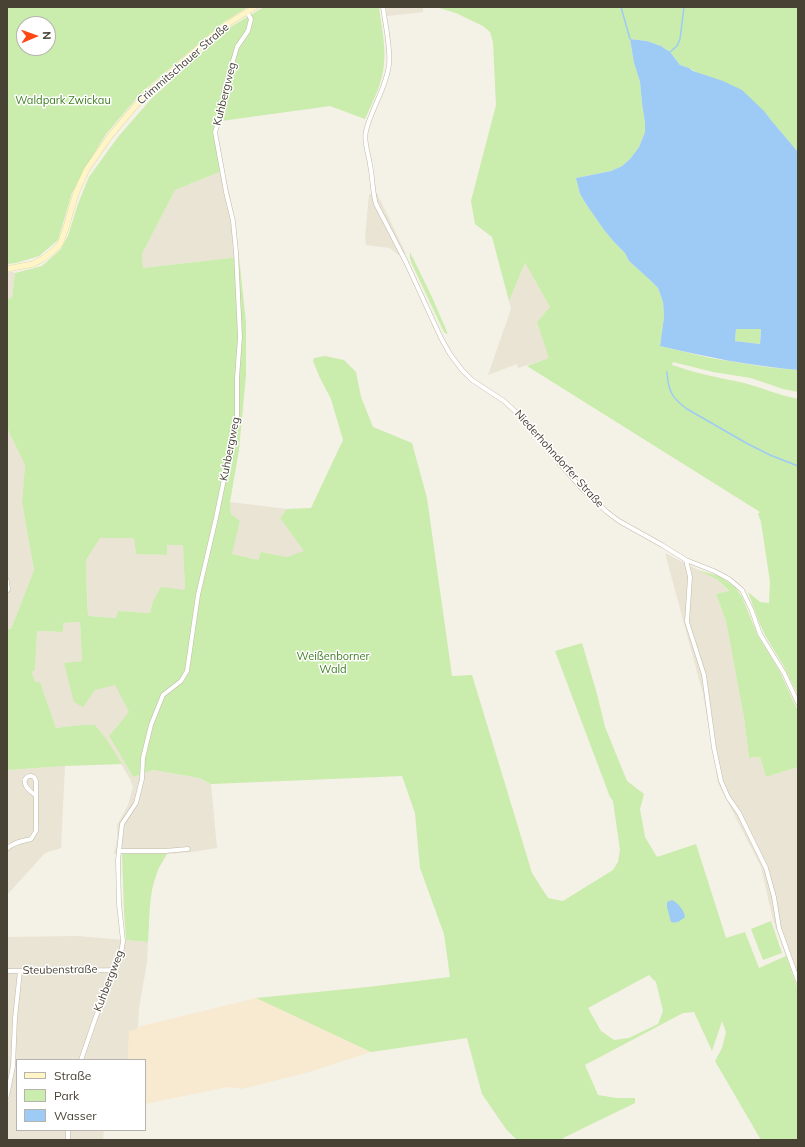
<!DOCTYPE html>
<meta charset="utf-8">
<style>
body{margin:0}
#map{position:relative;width:805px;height:1147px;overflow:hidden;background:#f4f1e6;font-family:Mulish,sans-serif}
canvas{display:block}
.frame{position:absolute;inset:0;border:8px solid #484235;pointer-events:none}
.legend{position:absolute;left:16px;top:1059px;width:130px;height:72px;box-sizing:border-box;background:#fff;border:1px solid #b6b3ae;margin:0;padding:5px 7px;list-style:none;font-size:12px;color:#484235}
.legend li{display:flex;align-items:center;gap:8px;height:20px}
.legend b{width:20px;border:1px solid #b6b3ae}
.north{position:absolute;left:16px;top:16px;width:40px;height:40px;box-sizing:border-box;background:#fff;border:1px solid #b6b3ae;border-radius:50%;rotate:88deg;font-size:11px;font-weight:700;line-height:16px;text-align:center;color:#484235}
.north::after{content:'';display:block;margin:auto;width:14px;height:18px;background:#ff4813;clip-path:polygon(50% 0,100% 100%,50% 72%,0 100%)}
</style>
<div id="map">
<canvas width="805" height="1147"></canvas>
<div class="frame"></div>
<ul class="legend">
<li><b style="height:5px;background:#fff5c6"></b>Straße</li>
<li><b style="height:11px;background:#caecac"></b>Park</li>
<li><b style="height:11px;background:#9ecbf6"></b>Wasser</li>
</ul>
<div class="north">N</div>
</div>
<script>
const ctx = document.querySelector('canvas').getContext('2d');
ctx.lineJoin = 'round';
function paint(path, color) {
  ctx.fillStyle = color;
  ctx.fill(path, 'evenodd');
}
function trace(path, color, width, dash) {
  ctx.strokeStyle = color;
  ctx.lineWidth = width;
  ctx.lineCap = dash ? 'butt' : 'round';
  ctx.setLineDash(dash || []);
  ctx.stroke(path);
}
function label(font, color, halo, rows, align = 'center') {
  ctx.font = font + ' Mulish,sans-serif';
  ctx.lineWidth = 3;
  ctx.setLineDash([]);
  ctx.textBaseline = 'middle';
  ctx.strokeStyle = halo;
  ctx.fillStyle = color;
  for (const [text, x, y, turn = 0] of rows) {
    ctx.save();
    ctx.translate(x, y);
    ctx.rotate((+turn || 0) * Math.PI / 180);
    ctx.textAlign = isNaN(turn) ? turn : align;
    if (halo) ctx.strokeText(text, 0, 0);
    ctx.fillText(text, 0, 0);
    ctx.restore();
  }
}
const residential = new Path2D(`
 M386,7H423V12L387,16Z
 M224,170L235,219L239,257L143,268L142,254L175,190Z
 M377,193L406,254L398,255L390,248L366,245L365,238L369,195Z
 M525,263L550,307L537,322L550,358L518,368L517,364L488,375L511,309L509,301Z
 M7,272H13L15,273L12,298L7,299Z
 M7,428L25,465L22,504L34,570L11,629H7Z
 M230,502L287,509L280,518L305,551L287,557L261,552L258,560L231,554L240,521L231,514Z
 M100,538H134L136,554L167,555V545H183L185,590L153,601L150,613L119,611L117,618L88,616L86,560Z
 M665,553L718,580L729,592L716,594L726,621L744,718L749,758L760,757L766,777L798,767V990L773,920L761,867L718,783L703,694Z
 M80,622L82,661L64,663L83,706L95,690L115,684L129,712L109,736L133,777L153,770L199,778L211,784L217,848L192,852L167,854H114L117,839V825L128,805L133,787L130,779L105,737L95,725H81L56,728L40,682H35L32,672L35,670L37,631L62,632L63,623Z
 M65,766L61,848L45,853L7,895V770Z
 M78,936L148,942L147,962L139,1008L138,1027L135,1030L128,1048V1060H17V1130H104L103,1140H7V937Z`);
const commercial = new Path2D(`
 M256,998L371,1052L309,1072L242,1089L228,1087L145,1104V1060H128V1048L129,1031L135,1030L138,1027Z`);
const green = new Path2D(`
 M7,7H248L224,22L142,92L106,134L85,168L72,193L58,240L39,256L16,263L7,264ZM24,24H48V48H24Z
 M264,7H379C381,24 386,45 384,63C383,82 373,101 365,119L330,106L214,122L224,170L175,190L142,254L143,268L239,257L246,323V375L239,450L230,502L231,514L240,521L232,554L258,560L261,552L287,557L304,551L280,518L287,509L311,508L343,440L331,399L320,378L313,361L314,358L325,356L344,360L356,372L361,397L373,427L412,443L427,498L452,676L472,675L532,873L548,898L563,901L613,870L618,862L620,850L613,801L610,797L555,651L582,643L597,694L605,727L627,781L644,794L640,809L645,837L657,857L696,844L726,938L745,932L759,968L786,956L798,990V1140H761L715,1061L722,1048L726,1032L722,1021L712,1051L694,1012L683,1013L585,1065L598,1095L616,1098H635V1103L563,1138L564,1140H517L506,1129L482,1094L467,1038L371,1052L256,998L368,987L450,977L444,934L420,868L415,813L402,776L211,784L199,778L153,770L133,777L109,736L129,712L115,685L95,690L83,707L74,702L64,663L82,661L80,622L63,623V632L37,631L35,670L32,672L35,682H40L56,728L81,725H95L105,737L122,764L65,766L7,770V629H11L34,570L22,503L25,465L7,428V299L12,298L15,273L42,266L60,250L68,236L78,204L89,177L118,137L152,98L229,28ZM100,538H134L136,554L167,555V545H183L185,590L161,587L153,601L150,613L118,611L116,618L88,616L87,597L86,560ZM649,975L656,982L663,1011L658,1024L629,1038L614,1040L601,1031L588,1008Z
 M423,7H798V152L771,120L765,112L689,68L680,65L670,52L661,46L647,41L630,39L634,63L640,82L642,104L645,123V132L639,147L630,159L622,166L611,171L576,178L580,194L586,204L604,230L614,242L625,253L629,261L650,280L658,288L663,302L664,317L660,346L710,358L766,367L798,370V392L783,389L751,378L713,372L673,362L672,365C695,373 720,378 744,383C763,388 778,395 798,399V695L783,665L765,635L759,622L748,592L760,602L769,603L770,582L761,522L758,514L760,512L527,366L549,358L537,322L550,307L525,263L509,301L492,237L475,224L471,201L496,105L493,42L490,32L483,26L456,13L439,8H423Z
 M410,252L431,295L448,334L445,333L444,332L412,264L410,258Z
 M736,329H761L760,344L735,341Z
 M698,570L719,576L735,587L742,597L758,636L779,670L798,711V767L766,777L760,757L749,758L744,718L726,621L716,594L729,591L718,580Z
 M122,854H167C164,860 159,866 157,873C148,895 150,919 148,942L126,940L124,911Z
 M771,921L782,953L763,960L751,929Z`);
const water = new Path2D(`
 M630,39L647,41L661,46L670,52L680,65L689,68L693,71L723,81L742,90L765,112L771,120L798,152V370C751,366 706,357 660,346L664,317L663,302L658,288L650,280L629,261L625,253L614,242L604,230L586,204L580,194L576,178L611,171L622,166L630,159L639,147L645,132V123L642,104L640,82L634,63ZM736,329H761L760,344L735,341Z
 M672,900C678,903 684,910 685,917C681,920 677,924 671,922L667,907V902Z`);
const stream = new Path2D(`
 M621,7L630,39
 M670,52L677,46L680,39L684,7
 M667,372C668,391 672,398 687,409L748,444L770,455L798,466`);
const street = new Path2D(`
 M383,7C385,23 391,49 389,65C386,89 371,109 366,131C363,142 369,154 370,165C373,178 372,191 376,204L406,262L441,338L450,354L462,370L472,380L504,401L519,415L532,428L561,465L584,491L607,512L619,521L662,545L686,560L714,571L729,579L742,590L752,611L760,634L784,673L798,703
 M686,560L690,577L687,622L704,675L714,748L721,781L728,797L739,813L766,868L774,897L779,928L798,981
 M7,581L8,590
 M7,849C13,842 23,841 31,839L36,831V781L34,777C28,774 22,779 26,786C28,790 33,793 36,796
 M119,851H165L188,849
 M7,971L112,970
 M81,1060L112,970L121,954L123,941L119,904L118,860L122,824L136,803L142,779L143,758L151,725L163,695L181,681L187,671L198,595L216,518L237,416V378L240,337L236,252L233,221L226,192L215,132L222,112L224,92L237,47L248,31L251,19L247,12
 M7,1096L13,1066L15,1018L20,971
 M68,1140V1130`);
const secondary = new Path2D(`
 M7,269L33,264L44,258L53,251L60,244L65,231L76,193L87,169L110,136L143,97L211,37L229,23L255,7`);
const streetNames = [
 ["Crimmitschauer Straße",183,64,-41],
 ["Kuhbergweg",225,94,-76],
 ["Kuhbergweg",230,449,-79],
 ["Niederhohndorfer Straße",559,459,48],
 ["Steubenstraße",60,970,-1],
 ["Kuhbergweg",109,981,-69]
];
const parkNames = [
 ["Waldpark Zwickau",63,101],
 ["Weißenborner",333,657],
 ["Wald",333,670]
];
paint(residential, '#e9e4d4');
paint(commercial, '#f8ead0');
paint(green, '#caecac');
paint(water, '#9ecbf6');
trace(stream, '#9ecbf6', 1.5);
trace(street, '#c1baa8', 5);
trace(secondary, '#d8ca93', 6);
trace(street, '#fff', 4);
trace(secondary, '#fff5c6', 5.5);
label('11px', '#484235', '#fff', streetNames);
label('11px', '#3f7e23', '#fff', parkNames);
</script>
